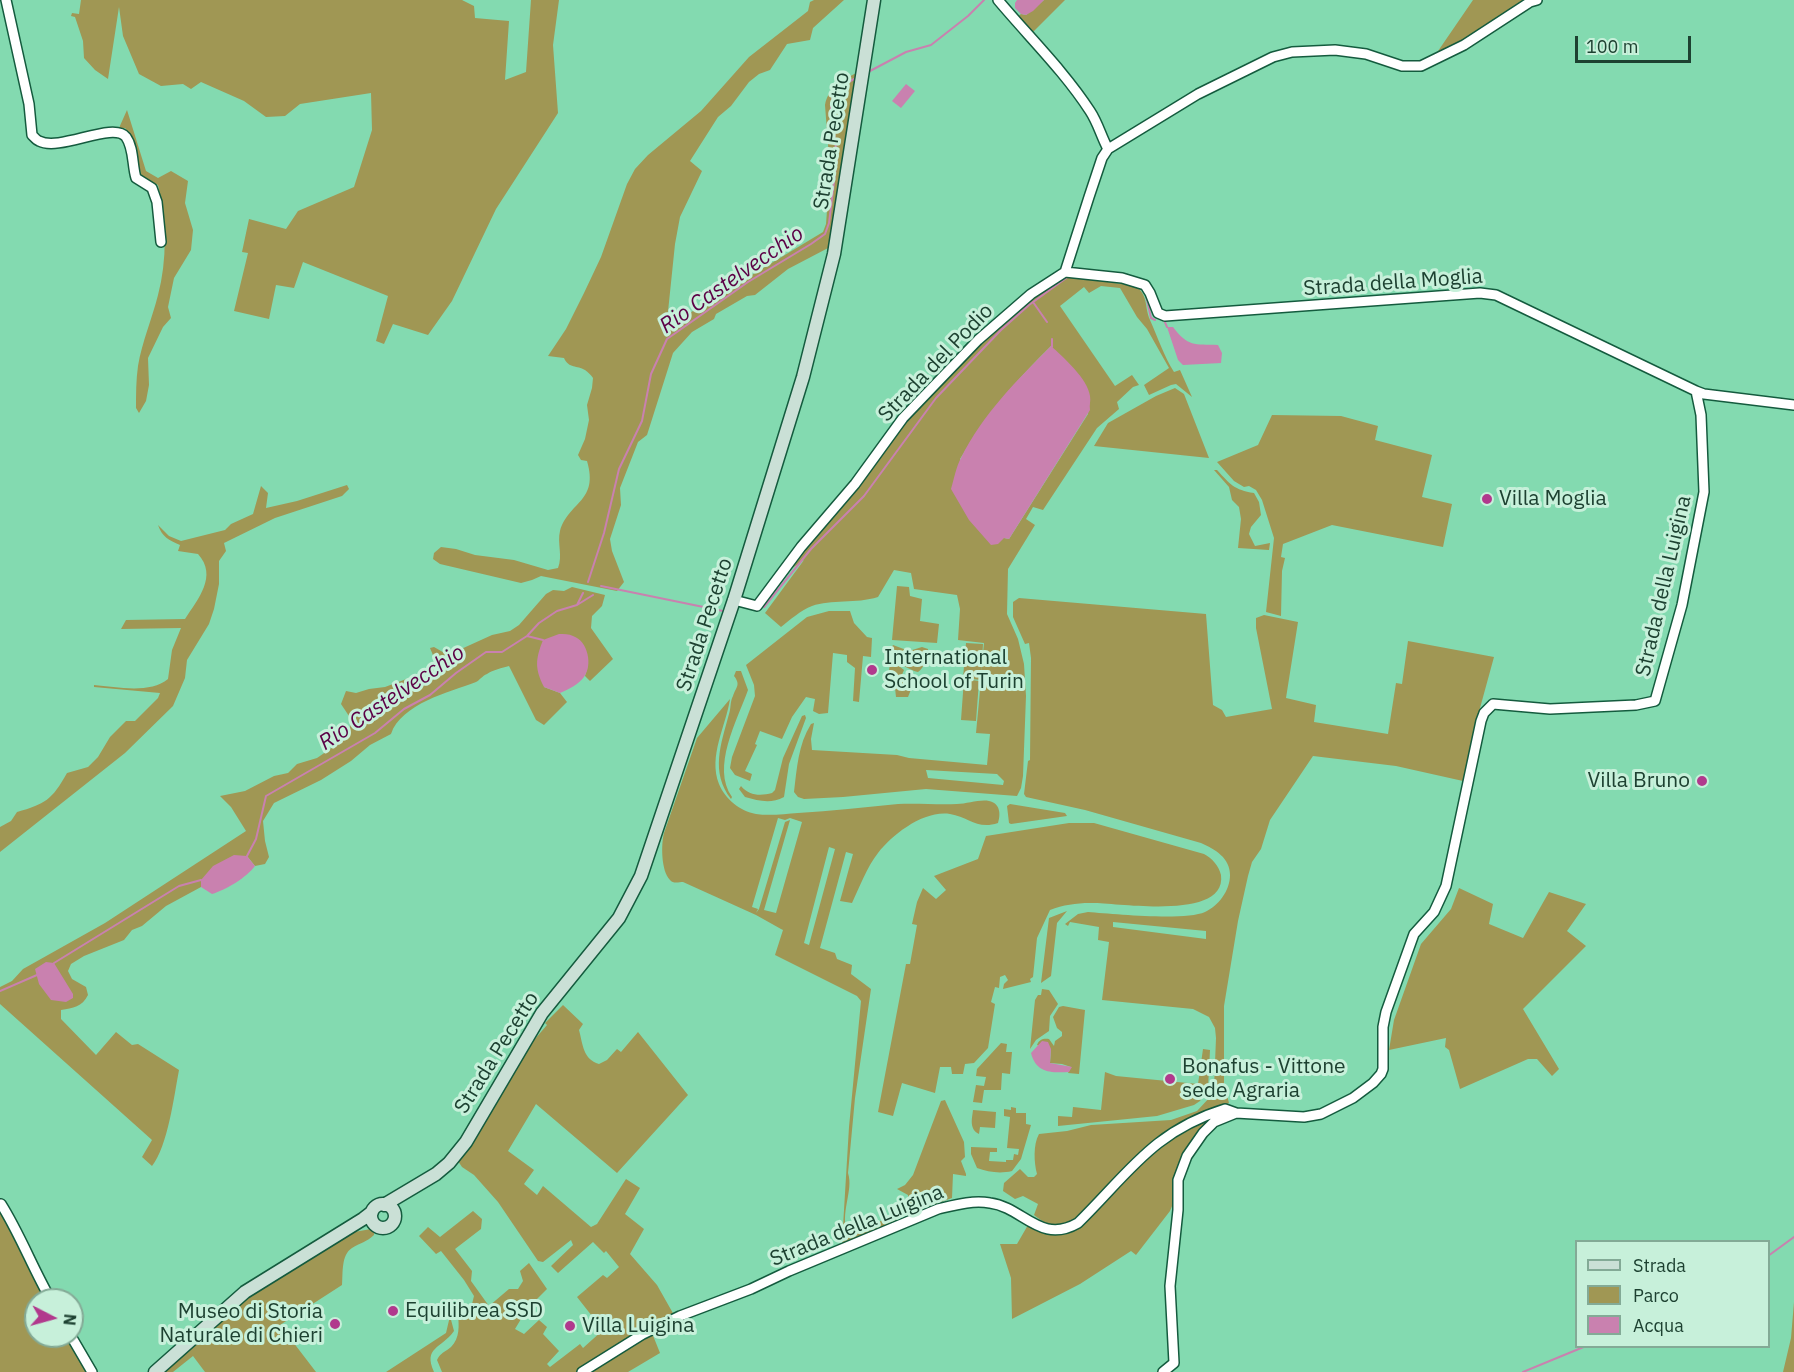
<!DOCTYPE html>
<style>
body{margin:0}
#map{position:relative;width:1794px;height:1372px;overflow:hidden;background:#83dab0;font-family:"IBM Plex Sans",sans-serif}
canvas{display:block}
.legend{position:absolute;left:1575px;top:1240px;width:195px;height:108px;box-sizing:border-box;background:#c7f0da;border:2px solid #83aa96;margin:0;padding:8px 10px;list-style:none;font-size:18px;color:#1d4131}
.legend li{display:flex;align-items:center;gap:12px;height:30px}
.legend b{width:30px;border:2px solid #83aa96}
.north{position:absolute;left:24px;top:1288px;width:60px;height:60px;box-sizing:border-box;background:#c7f0da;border:2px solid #83aa96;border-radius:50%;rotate:96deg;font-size:16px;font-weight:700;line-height:24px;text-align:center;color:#1d4131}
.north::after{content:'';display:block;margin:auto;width:21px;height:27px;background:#b1398d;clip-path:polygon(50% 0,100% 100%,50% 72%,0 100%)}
.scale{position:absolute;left:1575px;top:36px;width:116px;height:27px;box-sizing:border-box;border:3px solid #1d4131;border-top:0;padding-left:8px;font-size:18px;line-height:21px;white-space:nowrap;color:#1d4131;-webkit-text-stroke:4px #c7f0da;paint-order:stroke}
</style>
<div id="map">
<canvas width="1794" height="1372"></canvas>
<ul class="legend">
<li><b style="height:8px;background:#cae0d6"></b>Strada</li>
<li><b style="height:16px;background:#a09754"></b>Parco</li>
<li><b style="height:16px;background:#c981af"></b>Acqua</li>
</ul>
<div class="north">N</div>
<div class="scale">100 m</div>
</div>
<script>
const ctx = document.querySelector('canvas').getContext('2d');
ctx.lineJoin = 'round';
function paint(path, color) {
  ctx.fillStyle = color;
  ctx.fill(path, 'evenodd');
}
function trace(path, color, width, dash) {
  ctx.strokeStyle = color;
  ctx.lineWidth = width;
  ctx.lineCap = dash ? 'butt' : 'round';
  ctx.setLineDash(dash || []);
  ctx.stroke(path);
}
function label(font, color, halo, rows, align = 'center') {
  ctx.font = font + ' "IBM Plex Sans",sans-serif';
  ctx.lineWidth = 6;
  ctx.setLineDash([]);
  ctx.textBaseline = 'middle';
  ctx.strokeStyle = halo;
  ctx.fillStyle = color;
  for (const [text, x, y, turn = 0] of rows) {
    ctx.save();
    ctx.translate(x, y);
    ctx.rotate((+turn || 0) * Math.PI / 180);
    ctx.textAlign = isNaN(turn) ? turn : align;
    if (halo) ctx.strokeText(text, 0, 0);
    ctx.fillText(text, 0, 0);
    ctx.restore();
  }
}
const green = new Path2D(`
 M81,0H462L474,6L475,18L509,21L505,80L526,72L531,0H559L553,45L558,113L496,209L452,301L428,335L393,324L384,344L376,341L388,296L303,262L294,288L276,285L269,319L234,311L248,253L242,252L249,219L286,229L298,211L354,187L372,130L371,93L300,104L285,116L266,117L244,101L201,82L191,89L183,84L161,86L139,74L123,36L119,7L108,79L95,70L84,58L83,41L75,17L71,16L72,13L79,14Z
 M814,0H844L813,28L810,40L787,44L770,70L759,74L749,82L731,106L718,117L690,161L702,171L680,217L675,244L666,331L697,308L823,232L826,224L830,171L825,105C828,87 845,79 860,71L830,247L788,269L755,295L747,296L716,314L714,319L692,332L673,353L647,435L638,442L620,488L621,505L610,539L612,551L624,582L617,591L541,576L532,580L521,583L440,564L433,559L434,553L441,547L456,549L475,555L514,560L548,570L558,568C563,556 557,543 560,531C569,501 599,502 587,461L581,460L578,455L585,439L589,420L587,405L592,388L593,378C591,375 588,372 585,370C577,365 569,369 564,358L548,356L566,329L584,293L601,257L627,184L635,169L648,155L701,111L749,57L808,11L810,2Z
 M1044,0H1065L1031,34L1017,17L1021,14L1026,15Z
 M1473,0H1528L1463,44L1436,54Z
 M127,110L146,171L158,178L171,171L188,181L185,203L193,230L191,250L174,278L168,307L171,318L163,327L148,358L149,385L146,401L139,413L136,408C136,394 136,380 138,366C142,342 152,319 158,295C167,261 167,220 158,185L142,177L129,133L125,128H119Z
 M1063,276L1136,286C1149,297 1144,306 1150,320C1158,338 1164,356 1174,372L1180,370L1192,397L1176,384L1171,385L1149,395L1144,385L1169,368L1147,329L1137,317L1120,288L1101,286L1089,293L1084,287L1060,306L1115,386L1132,375L1139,385L1133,387L1117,402L1119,409L1097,428L1043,510L1033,507L1026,519L1035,525L1008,569L1007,614L1018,639L1024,664L1026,696L1023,776L1021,788L1017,796L926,789L843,797L804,799L798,797L794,792C797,768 798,745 811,724L814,723L811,739L812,750L897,755L909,758L987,765L990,734L976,733L981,680L963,678L966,643L983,644L981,676L984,643L958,640L960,609L957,595L914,589L911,573L894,570L878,597C856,604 831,599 812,606C801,610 790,620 781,627L765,613L804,560L788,571C871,467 950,349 1063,276ZM1051,346L1090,397L1088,414L1009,539L1004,538L960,459C986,416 1015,381 1051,346ZM926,770L997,774L1004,781L1003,785L928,778Z
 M1175,388L1184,394L1209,458L1094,446L1108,423L1156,396Z
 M1272,415L1341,416L1378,426L1375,440L1432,455L1422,497L1452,504L1443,547L1332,525L1283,544L1281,557L1285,558L1282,571L1281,616L1266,612L1274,538L1262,500L1256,490L1249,486L1244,487L1234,481L1217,462L1258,445Z
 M1214,470H1217C1230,484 1234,490 1254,493L1259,502L1261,515L1251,527L1249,534L1255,546L1270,543L1269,550L1238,548L1241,519L1239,507L1232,500L1229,487Z
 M347,485L349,489L342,496L275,518L224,543L226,551L219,561V584L214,609L209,624L187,660L185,678L173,706L125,753L0,852V827L11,821L17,812C45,804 52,800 67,773L88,767L98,757L110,737L126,721H135L158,698L160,693L94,687V685C117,687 150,694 168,679L172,650L181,628L121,629L126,620L185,619C198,599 218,576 198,554L178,551L180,545C169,540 162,537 158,525L169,536L181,541L225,530L231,524L253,514L261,486L268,493L266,508L297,501Z
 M897,586L909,587L910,596L922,599L920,621L939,624L937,643L892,640Z
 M572,587L605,595L602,606L592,616L591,628L613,659L590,681L585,676L588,665L544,687L560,693L567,702L544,725L536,720L509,666C502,668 493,670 487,674C482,676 480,680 476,682C449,692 401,704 391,734L370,745L351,761L321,780L274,803L263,821L265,841L269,857L265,864L255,866L247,856L201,880V887L166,906L142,926L132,930L124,940L84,956L71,964L68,971L72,979L86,987L88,995C82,1007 73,1008 61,1010V1019L96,1055L116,1032L132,1045L138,1044L179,1070C174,1096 168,1146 152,1166L142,1157L152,1140L0,1004V987L12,981L23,969L105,923L246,831L231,807L220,796L245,791L274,776L288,773L297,764L317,758L349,736L351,719L341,704L346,691L356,693L369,689L385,687L425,672L434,667L435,660L430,648L434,647L448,655L492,635L510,631L519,625L546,594L553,590L564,591Z
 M1019,598L1206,614L1213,705L1222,710L1226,717L1272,709L1256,628V618L1264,615L1298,622L1286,698L1316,705L1314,722L1388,734L1396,683L1402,684L1408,641L1494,657L1474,730L1463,781L1396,766L1313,756L1270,820L1261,849L1252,862L1248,876L1238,921L1224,1006V1084L1229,1103L1185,1120L1159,1137L1072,1222C1054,1226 1049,1227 1034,1215L1038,1204L1023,1196L1015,1199L1003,1191L1004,1183L1020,1169L1028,1177H1034L1037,1174C1034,1163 1033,1144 1039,1134L1067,1131L1091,1125L1171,1120L1197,1111L1211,1096L1214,1088L1216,1038L1215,1028L1209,1017L1193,1009L1102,1000L1109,942L1098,940L1099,927L1070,922L1068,926L1065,924L1078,914L1088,912C1114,914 1185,921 1205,912C1218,906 1230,891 1230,875C1230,858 1215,849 1201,843L1085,810L1026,797L1024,794L1028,761L1030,760L1031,658L1029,643L1025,644L1013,617V602ZM1113,922L1206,931V939L1113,927Z
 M829,611H850L854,623L867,637L872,638L871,657L863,656L859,702L853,701L855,668L847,662V655L833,653L828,713L819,714L813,711L815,699L806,697L792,717L782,739L760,731L755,744L757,745L745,771L752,774L750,781L735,775L730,768L732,757L755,696L754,685L746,665L807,617Z
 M893,645L909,651L922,647L928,649C929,656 924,668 918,672C907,669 893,661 890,650Z
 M890,663H895L904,670L901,677L903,683L912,687L908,697H896L895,688L887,687Z
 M736,671H741L748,690C737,721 711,767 732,797L731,799C710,772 721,744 729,714C731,709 730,701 733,696C736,687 741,685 734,676Z
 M964,679L979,681L976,721L961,720Z
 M730,699C726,726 708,756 719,784C725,799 740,811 756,814C769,816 785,814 798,813C831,811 865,807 898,804C918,803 938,805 957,804C967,804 980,799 989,801C1000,803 1001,814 998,823C977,830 969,817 950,814C924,810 893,834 878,853C867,867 860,886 852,903L840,901L853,854L846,852L820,948L835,953L837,959L852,965L851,974L871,989L855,1098L848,1173C854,1191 839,1213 848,1236L896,1214L909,1204L908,1195L897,1189L905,1185L913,1175L941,1101L945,1100L964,1142L965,1157L961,1161L966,1174V1176L953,1174L952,1198L907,1214L876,1230L842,1243L849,1127L861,1001L857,996L775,955L783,930L781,929L756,915L683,882C679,882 673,884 670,880C661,871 661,844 664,833L697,738ZM778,818L785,820L790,818L802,822L776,913L764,910L790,820L785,822L759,909L756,913L758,909L752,907ZM829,847L835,849L809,945L804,943Z
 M805,715L806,718L789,764L784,797C771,804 759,801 745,797L739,789L741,786C749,796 761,796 772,793L775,790L783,758L802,716Z
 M1010,804L1065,813L1067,816L1011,824L1009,823L1007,806Z
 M1069,823H1094L1204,854C1212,858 1219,866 1221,875C1227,922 1115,902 1090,903C1076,903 1063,905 1050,910L1037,938L1033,977L1030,979L1031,982L1003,989L1004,984L1008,980L1005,975L1000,977L999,988L995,987L991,1002L995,1004L988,1048L974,1063L965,1064L963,1074H952L951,1067H940L935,1093L902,1083L893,1116L878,1112L906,964H910L917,925L912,924L917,902L923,888L936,899L946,890L934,876L978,859L986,836Z
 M1459,888L1493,904L1489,924L1523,938L1549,892L1586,904L1567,931L1586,946L1523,1009L1559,1069L1552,1076L1537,1059H1528L1460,1089L1449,1050L1445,1047L1446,1038L1389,1050L1394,1020L1421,944L1451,909Z
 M1067,911L1057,923L1051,976L1041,983L1049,918Z
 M1042,989L1049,990L1058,1004L1050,1016L1049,1031L1036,1040L1030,1049L1035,1000L1038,995H1041Z
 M563,1005L583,1024L579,1030C583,1045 583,1059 599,1064L607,1060L617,1049L621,1052L638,1032L688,1095L617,1173L536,1104L508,1151L534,1170L524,1184L537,1195L543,1186L591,1227L597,1224L626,1179L640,1188L625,1214L644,1229L630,1254L657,1285L674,1315L644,1329L577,1372H442L437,1360C440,1353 445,1352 451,1347C460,1338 459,1326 458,1314L472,1304L474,1296L464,1280L441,1251L436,1254L419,1236L428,1227L440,1237L473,1211L482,1219L481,1229L455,1249L472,1271L471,1281L489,1306L509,1289H518L523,1281L520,1271L529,1263L547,1289L527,1309L515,1329L524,1334L539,1320L547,1327L543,1334L559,1351L547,1364L550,1367L580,1344L583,1348L603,1330L577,1297L603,1275L607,1278L619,1267L606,1251L604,1253L593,1242L558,1273L551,1266L573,1245L571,1240L543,1262L538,1261L498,1202L474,1175L462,1167L458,1161L522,1054L547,1025L545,1023Z
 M1063,1006L1085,1010L1079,1074L1068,1073L1071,1067L1062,1064L1050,1063L1051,1049L1037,1045C1039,1039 1044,1038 1049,1039L1054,1046L1055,1041L1062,1036V1032L1057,1028L1053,1017L1059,1007Z
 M1001,1043L1007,1044L1006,1052H1012L1010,1074L1002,1073L1001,1090H984L982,1103L973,1102L976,1085L984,1086L986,1077L976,1076L977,1069Z
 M1203,1049L1210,1050L1208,1088L1200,1101L1194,1105L1157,1116L1058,1126V1116L1072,1117L1073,1107L1101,1110L1105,1072L1116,1076L1198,1084Z
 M1011,1107L1016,1108V1113H1026V1124L1031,1125L1021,1159L1012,1171C1000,1174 988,1172 977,1168L971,1154V1147L997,1148V1152H990L989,1161L1006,1162V1160H1013L1014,1154L1018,1155L1019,1149L1007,1148L1010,1117L1004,1116V1109L1011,1110Z
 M973,1110L996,1112L995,1128L980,1127L979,1134C969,1129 972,1119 973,1110Z
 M1206,1118L1211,1123L1185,1154L1175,1199L1170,1211L1136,1255L1131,1251L1080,1284L1012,1319L1011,1278L1000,1244H1017L1028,1225L1070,1230L1163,1144Z
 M0,1208L49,1300H36V1336H67L89,1372H0Z
 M371,1229L374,1232V1235C367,1242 360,1243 352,1248C341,1255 343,1273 342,1285L280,1325L316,1372H205L193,1356L173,1372H159L230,1310L265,1283L343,1234Z
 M1794,1302V1372H1783L1791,1338Z
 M450,1316L454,1331C441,1349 423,1347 434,1372H386L446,1333Z
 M652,1333L660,1353L628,1372H590Z`);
const water = new Path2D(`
 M1017,0H1044L1033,11L1026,15L1021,14L1015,8V3Z
 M906,84L915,91L901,108L892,101Z
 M1167,327H1173C1188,347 1194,344 1218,345L1222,353L1221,363L1183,365L1178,360Z
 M1051,346C1063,357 1088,379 1090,396C1091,401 1089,405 1090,410L1009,539L1004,538L998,544L991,545L969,520L951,489C954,479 956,467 961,458C982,415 1018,379 1051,346Z
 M559,634C564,634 569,634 573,636C588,641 593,665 584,677C578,685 569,689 560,693L544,687C535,669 535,660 543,640Z
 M234,855L247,856L255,866C247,877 226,890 212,894L201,887V880L213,866Z
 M46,962L54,963L73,994V998L66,1002L51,1000L39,984L35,969Z
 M1042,1041L1048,1042L1051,1049L1050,1063L1072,1067L1069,1072C1051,1073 1036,1073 1031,1053Z`);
const stream = new Path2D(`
 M870,71L906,52L931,45L968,16L984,0
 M1146,295L1151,318L1155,320
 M1033,302L1047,322
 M1164,320L1167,327
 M1052,347V339
 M588,582L604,533L619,469L642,421L651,374L667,339L748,282L811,244L825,234L829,223L837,157L831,108L833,95L843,85L856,78
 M601,586L723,611
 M577,605L593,595
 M764,607L811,549L864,496L936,398L1001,330L1029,305L1069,276
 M527,636L543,640
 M247,856L256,839L266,796L375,733L404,709L430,695L456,673L486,652H502L527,636L539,623L557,611L577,605L583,593
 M54,963L179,886L201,880
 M0,991L37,975
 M1768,1256L1794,1237
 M1523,1372L1586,1346`);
const street = new Path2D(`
 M6,0L29,104L32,135C34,137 36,140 39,141C60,152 113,121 126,137C134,148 132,165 136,178L152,188L157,202L161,242
 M998,0C1029,37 1064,71 1090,111C1098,123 1101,136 1108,149
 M1065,272L1122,278L1145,285L1150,293L1158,313L1165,316L1480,293L1496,295L1696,391L1704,394L1794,405
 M734,600L757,606L801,547L855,484L903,418L978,340L1031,294L1065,272L1089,197L1102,158L1108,149L1198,94L1273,57L1292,52L1335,50L1366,54L1402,66H1421L1464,45L1530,2L1537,0
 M1,1204C20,1234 33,1269 51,1300
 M71,1336L92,1372
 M582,1372L643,1334L680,1316L751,1289L789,1271L938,1209C955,1205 972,1200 990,1203C1023,1207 1040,1245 1078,1223C1128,1174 1153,1131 1225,1109L1236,1113L1304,1117L1321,1114L1353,1098L1373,1083L1381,1074L1383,1069V1027L1386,1012L1414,934L1434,912L1446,886L1481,721L1484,713L1493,704L1550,709L1636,705L1655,701L1682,605L1704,492L1701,415L1696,391
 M1163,1372L1174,1363L1170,1286L1178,1210V1180L1187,1156L1203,1133L1214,1122L1236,1113`);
const secondary = new Path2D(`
 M371 1216a12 12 0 1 1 24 0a12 12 0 1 1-24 0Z
 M384,1205L436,1174L449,1163L466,1142L542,1013L619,918L641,876L734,600L803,377L834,254L874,0
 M155,1372L245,1292L363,1219L372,1212`);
const markers = [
 [1487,499,6,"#b1398d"],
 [872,670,6,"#b1398d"],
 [1702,781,6,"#b1398d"],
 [1170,1079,6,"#b1398d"],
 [393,1311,6,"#b1398d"],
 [335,1324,6,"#b1398d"],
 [570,1326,6,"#b1398d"]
];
const streetNames = [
 ["Strada Pecetto",832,141,-81],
 ["Strada della Moglia",1393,283,-4],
 ["Strada del Podio",936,363,-46],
 ["Strada della Luigina",1664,586,-77],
 ["Strada Pecetto",705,625,-72],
 ["Strada Pecetto",497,1053,-58],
 ["Strada della Luigina",857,1226,-22]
];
const poiNames = [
 ["Villa Moglia",1499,499],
 ["International",884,658],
 ["School of Turin",884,682],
 ["Villa Bruno",1690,781,"right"],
 ["Bonafus - Vittone",1182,1067],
 ["sede Agraria",1182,1091],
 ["Equilibrea SSD",405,1311],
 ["Museo di Storia",323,1312,"right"],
 ["Naturale di Chieri",323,1336,"right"],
 ["Villa Luigina",582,1326]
];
const waterNames = [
 ["Rio Castelvecchio",732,280,-35],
 ["Rio Castelvecchio",392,698,-34]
];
paint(green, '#a09754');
paint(water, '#c981af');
trace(stream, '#c981af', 2);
trace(street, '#145b3e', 12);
trace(secondary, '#145b3e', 15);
trace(street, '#fff', 9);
trace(secondary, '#cae0d6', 12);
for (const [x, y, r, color] of markers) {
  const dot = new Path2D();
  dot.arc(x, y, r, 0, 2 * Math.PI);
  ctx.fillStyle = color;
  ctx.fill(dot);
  trace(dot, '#c7f0da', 2);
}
label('21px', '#1d4131', '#c7f0da', streetNames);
label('21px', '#1d4131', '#c7f0da', poiNames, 'left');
label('italic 22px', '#5c0146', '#c7f0da', waterNames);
</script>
